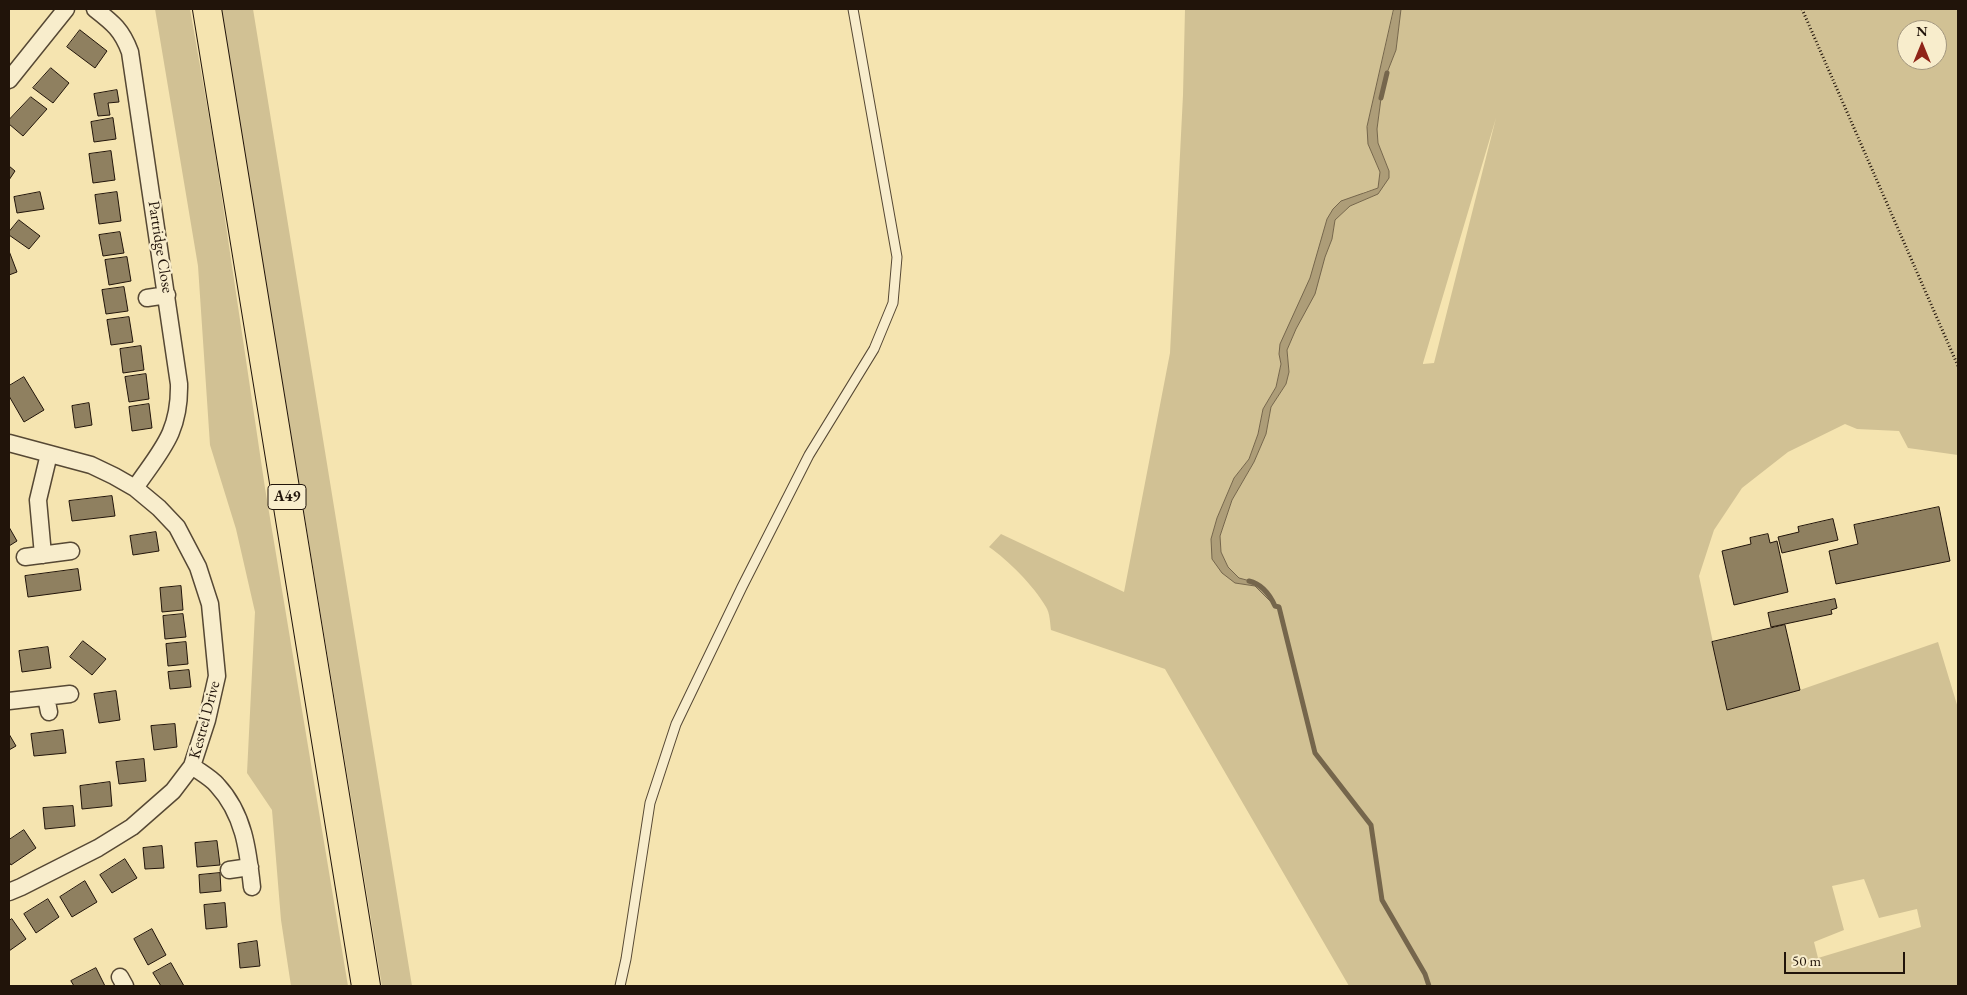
<!DOCTYPE html>
<style>
body{margin:0}
#map{position:relative;width:1967px;height:995px;overflow:hidden;background:#f5e4b0;font-family:"EB Garamond",serif}
canvas{display:block}
.frame{position:absolute;inset:0;border:10px solid #21140a;pointer-events:none}
.north{position:absolute;left:1897px;top:20px;width:50px;height:50px;box-sizing:border-box;background:#f8edcc;border:1px solid #a2967e;border-radius:50%;rotate:0deg;font-size:14px;font-weight:700;line-height:20px;text-align:center;color:#21140a}
.north::after{content:'';display:block;margin:auto;width:18px;height:22px;background:#8f2418;clip-path:polygon(50% 0,100% 100%,50% 72%,0 100%)}
.scale{position:absolute;left:1784px;top:952px;width:121px;height:22px;box-sizing:border-box;border:2px solid #21140a;border-top:0;padding-left:6px;font-size:15px;line-height:18px;white-space:nowrap;color:#21140a;-webkit-text-stroke:4px #f8edcc;paint-order:stroke}
</style>
<div id="map">
<canvas width="1967" height="995"></canvas>
<div class="frame"></div>
<div class="north">N</div>
<div class="scale">50 m</div>
</div>
<script>
const ctx = document.querySelector('canvas').getContext('2d');
ctx.lineJoin = 'round';
function paint(path, color) {
  ctx.fillStyle = color;
  ctx.fill(path, 'evenodd');
}
function trace(path, color, width, dash) {
  ctx.strokeStyle = color;
  ctx.lineWidth = width;
  ctx.lineCap = dash ? 'butt' : 'round';
  ctx.setLineDash(dash || []);
  ctx.stroke(path);
}
function label(font, color, halo, rows, align = 'center') {
  ctx.font = font + ' "EB Garamond",serif';
  ctx.lineWidth = 4.5;
  ctx.setLineDash([]);
  ctx.textBaseline = 'middle';
  ctx.strokeStyle = halo;
  ctx.fillStyle = color;
  for (const [text, x, y, turn = 0] of rows) {
    ctx.save();
    ctx.translate(x, y);
    ctx.rotate((+turn || 0) * Math.PI / 180);
    ctx.textAlign = isNaN(turn) ? turn : align;
    if (halo) ctx.strokeText(text, 0, 0);
    ctx.fillText(text, 0, 0);
    ctx.restore();
  }
}
const green = new Path2D(`
 M155,9H190L214,145L265,488L348,986H291L281,920L272,810L247,773L255,612L236,529L210,445L198,266Z
 M221,9H253L412,986H382Z
 M1185,9H1394L1368,144L1380,172L1378,188L1364,192L1327,219L1311,278L1279,354L1281,364L1276,387L1263,409L1258,434L1249,459L1234,478L1217,518L1211,539L1235,583L1255,586L1272,602L1260,587L1254,582L1239,578L1228,567L1221,552L1220,536L1232,500L1254,462L1266,434L1271,407L1286,384L1289,372L1287,350L1332,239L1335,220L1350,206L1378,194L1389,171L1378,143L1377,129L1383,83L1396,50L1401,9H1958V455L1908,448L1899,431L1857,429L1845,424L1788,452L1742,488L1714,530L1699,576L1727,709L1800,690L1938,642L1958,708V986H1349L1165,669L1051,630C1050,623 1050,613 1046,607C1034,586 1008,560 989,547L1001,534L1124,592L1170,353L1183,95ZM1907,30H1937V60H1907ZM1496,118L1434,363L1423,364V363ZM1864,879L1879,918L1917,909L1921,927L1818,958L1814,942L1844,930L1832,886Z`);
const water = new Path2D(`
 M1394,9H1401L1396,50L1383,83L1377,129L1378,143L1389,171V178L1378,194L1350,206L1335,220L1332,239L1325,257L1315,294L1296,329L1287,350L1289,372L1286,384L1271,407L1266,434L1254,462L1232,500L1220,536L1221,552L1228,567L1239,578L1254,582L1260,587L1275,606L1255,586L1235,583L1222,573L1212,559L1211,539L1217,518L1234,478L1249,459L1258,434L1263,409L1276,387L1281,364L1279,354L1280,344L1310,278L1327,219L1333,209L1341,201L1378,188L1380,172L1368,144L1367,127Z`);
const stream = new Path2D(`
 M1381,98L1387,73
 M1249,581C1262,584 1270,595 1275,606L1279,607L1315,753L1371,825L1382,900L1425,974L1429,986`);
const building = new Path2D(`
 M80,30L107,51L95,68L67,47Z
 M51,68L69,83L53,103L33,88Z
 M117,90L119,102L108,103L110,115L98,116L94,94Z
 M31,97L47,109L23,136L9,124V120Z
 M113,118L116,139L94,142L91,122Z
 M111,151L115,180L93,183L89,154Z
 M9,166L15,171L9,180Z
 M40,192L44,209L17,213L14,197Z
 M117,192L121,221L99,224L95,195Z
 M19,220L40,236L29,249L9,235V232Z
 M120,232L124,253L103,256L99,235Z
 M9,251L17,272L9,275Z
 M127,257L131,281L109,285L105,260Z
 M124,287L128,311L106,314L102,290Z
 M129,317L133,342L111,345L107,320Z
 M141,346L144,370L123,373L120,349Z
 M146,374L149,399L129,402L125,377Z
 M24,377L44,410L24,422L9,396V386Z
 M89,403L92,425L75,428L72,406Z
 M149,404L152,428L132,431L129,407Z
 M112,496L115,516L72,521L69,501Z
 M1939,507L1950,561L1836,584L1829,551L1858,544L1854,525Z
 M1833,519L1838,540L1782,553L1778,537L1799,532L1798,527Z
 M9,527L17,541L9,546Z
 M156,532L159,551L133,555L130,536Z
 M1768,534L1770,543L1777,541L1788,592L1734,605L1722,551L1751,544L1750,538Z
 M78,569L81,590L28,597L25,576Z
 M181,586L183,610L162,612L160,588Z
 M1835,599L1837,608L1831,610L1832,614L1771,627L1768,613Z
 M183,614L186,637L165,639L163,616Z
 M1785,625L1800,690L1727,710L1712,642Z
 M83,641L106,659L92,675L70,657Z
 M186,642L188,664L168,666L166,644Z
 M48,647L51,668L22,672L19,651Z
 M189,670L191,687L170,689L168,672Z
 M116,691L120,720L99,723L94,694Z
 M175,724L177,747L154,750L151,726Z
 M63,730L66,753L34,756L31,734Z
 M9,734L16,746L9,750Z
 M144,759L146,781L119,784L116,762Z
 M110,782L112,806L82,809L80,786Z
 M73,806L75,826L45,829L43,808Z
 M24,830L36,848L11,865L9,862V840Z
 M217,841L220,865L197,867L195,843Z
 M162,846L164,868L145,869L143,848Z
 M125,859L137,878L112,893L100,875Z
 M220,873L221,891L200,893L199,875Z
 M85,881L97,902L72,917L60,897Z
 M48,899L59,917L36,933L24,914Z
 M225,903L227,927L206,929L204,905Z
 M12,919L26,939L9,951V921Z
 M152,929L166,955L148,965L134,939Z
 M257,941L260,966L240,968L238,944Z
 M171,963L184,986H161L153,973Z
 M96,968L105,986H74L71,981Z`);
const path = new Path2D(`
 M1802,9L1958,366`);
const lane = new Path2D(`
 M620,986L626,959L650,803L676,724L742,587L809,455L874,349L893,303L897,257L853,9`);
const street = new Path2D(`
 M95,9C113,23 122,30 130,52L179,384C180,433 161,450 135,488
 M9,80L66,9
 M147,298L167,295
 M9,443L91,465L114,476L135,488L159,508L177,527L198,567L210,604L217,676L207,720L192,766L173,791L132,827L98,848L21,887L9,892
 M43,555L38,500L49,454
 M25,557L71,551
 M46,697L49,712
 M9,701L70,694
 M192,766C200,772 211,778 217,785C244,814 248,850 252,887
 M229,870L250,867
 M120,977L125,986`);
const highway = new Path2D(`
 M207,9L366,986`);
const shields = [
 [287,497,38]
];
const shieldNames = [
 ["A49",287,497]
];
const streetNames = [
 ["Partridge Close",160,247,81],
 ["Kestrel Drive",205,720,-75]
];
paint(green, '#d1c194');
paint(water, '#ad9d78');
trace(water, '#75664c', 1);
trace(stream, '#75664c', 5);
paint(building, '#8f8060');
trace(building, '#21140a', 1);
trace(lane, '#564834', 11);
trace(street, '#564834', 19);
trace(highway, '#21140a', 30);
trace(path, '#21140a', 3, [1, 2.5]);
trace(lane, '#f8edcc', 9);
trace(street, '#f8edcc', 16);
trace(highway, '#f5e4b0', 28);
for (const [x, y, w] of shields) {
  const box = new Path2D();
  box.roundRect(x - w / 2, y - 12.5, w, 25, 4);
  ctx.fillStyle = '#f8edcc';
  ctx.fill(box);
  trace(box, '#21140a', 1);
}
label('bold 15px', '#21140a', null, shieldNames);
label('16px', '#21140a', '#f8edcc', streetNames);
</script>
